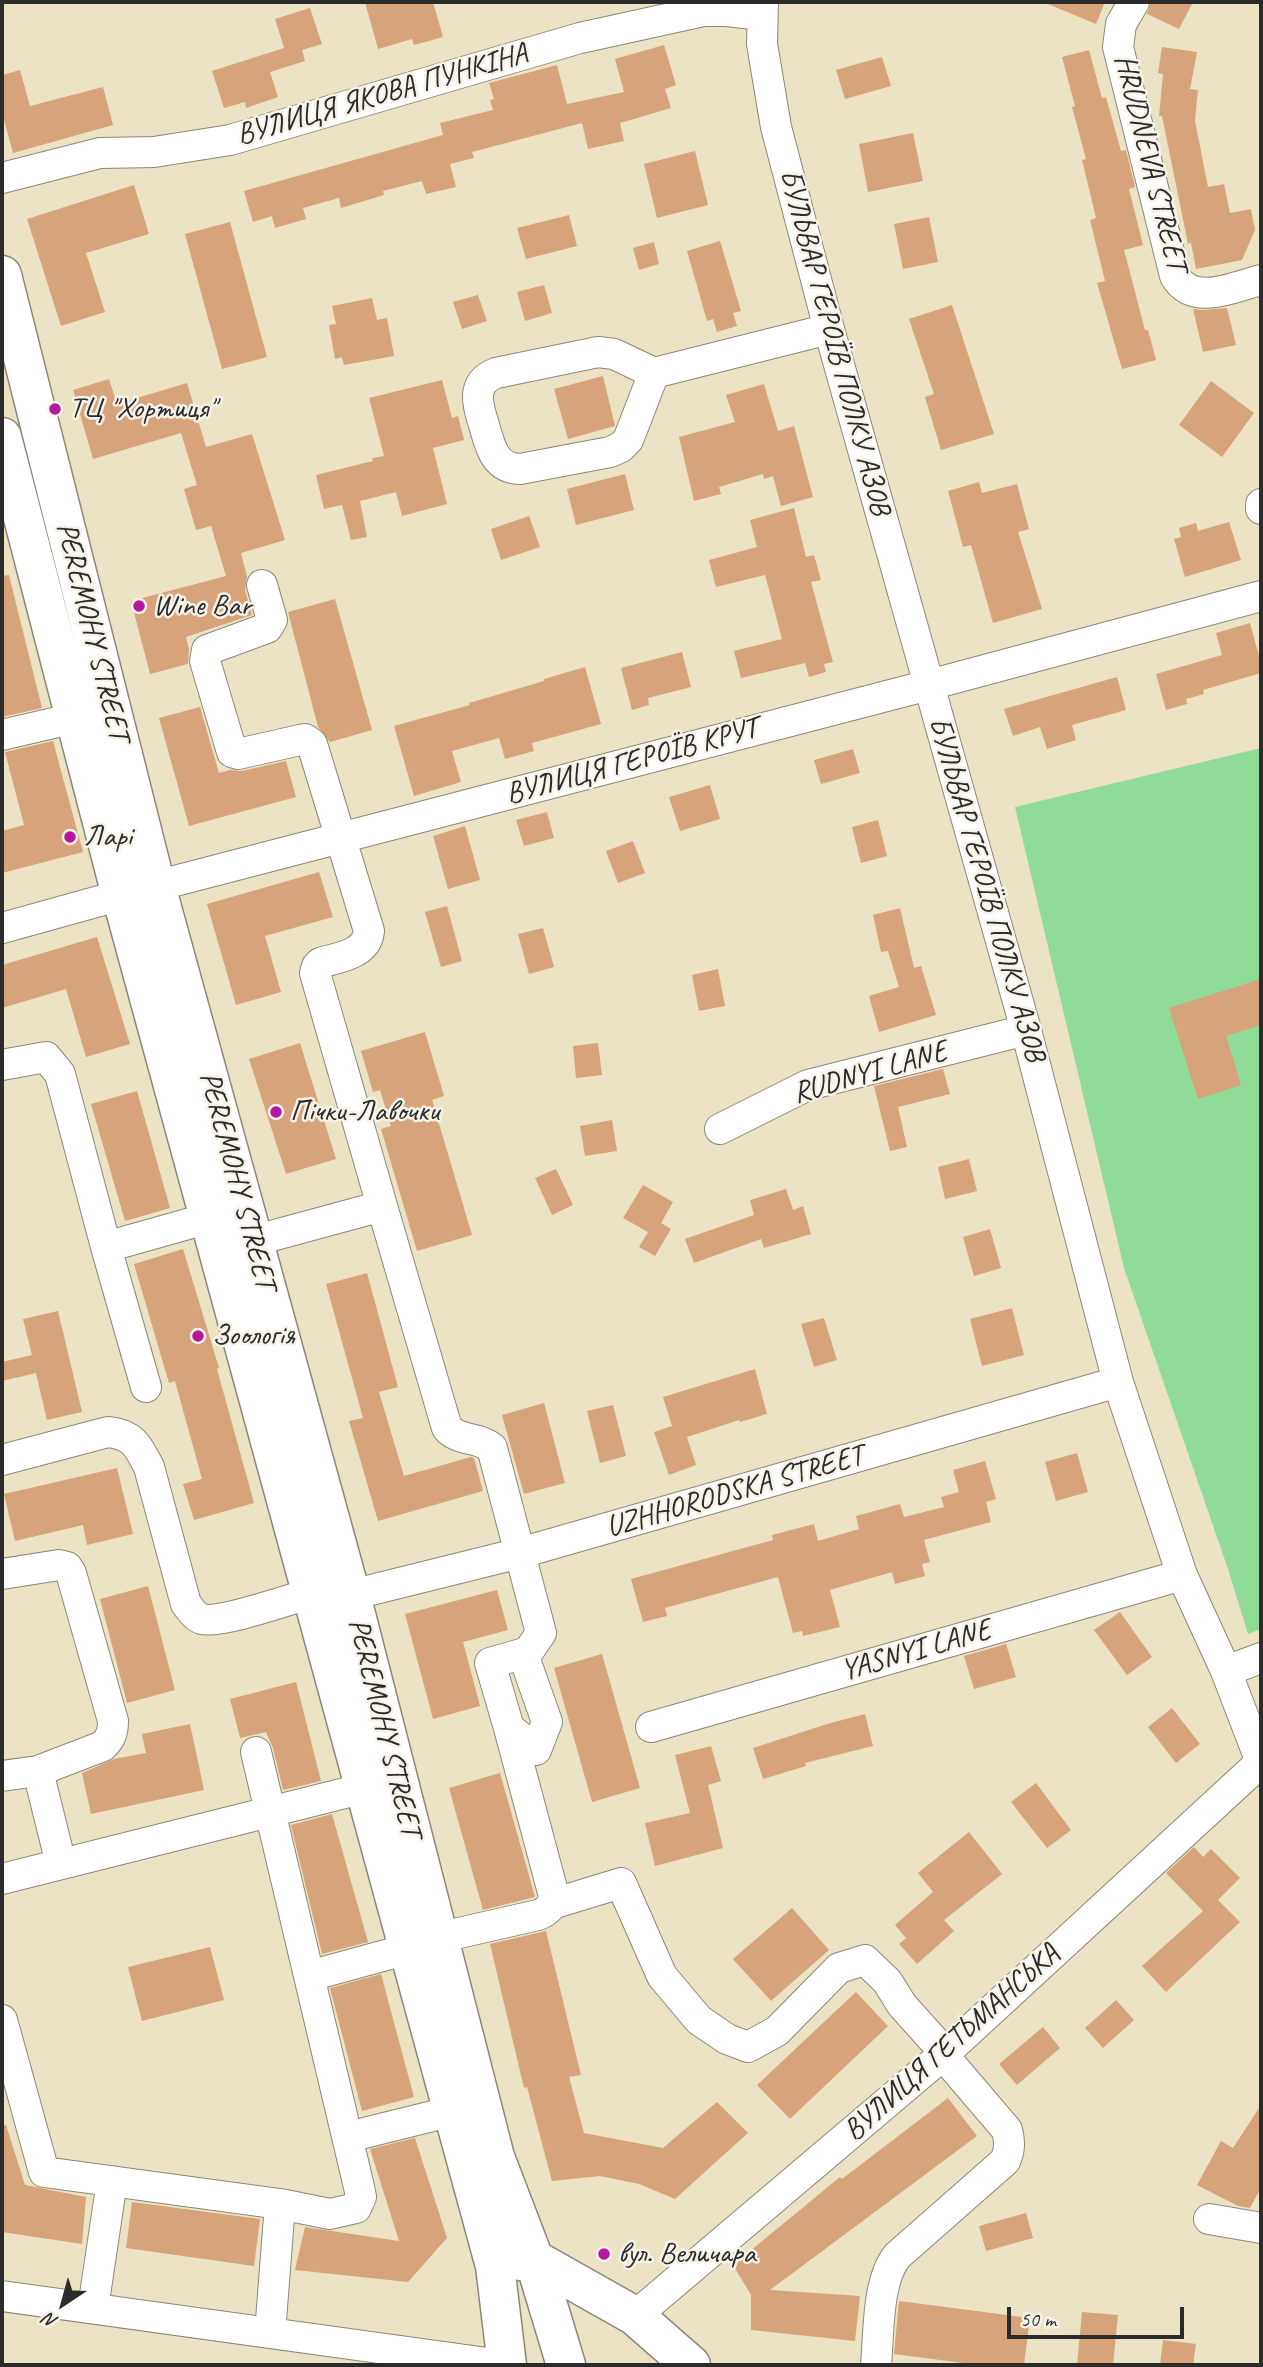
<!DOCTYPE html>
<meta charset="utf-8">
<style>
body{margin:0}
#map{position:relative;width:1263px;height:2367px;overflow:hidden;background:#ece3c4;font-family:Caveat,sans-serif}
canvas{display:block}
.frame{position:absolute;inset:0;border:4px solid #2b2b2b;pointer-events:none}
.north{position:absolute;left:28px;top:2269px;width:70px;height:70px;-webkit-text-stroke:5px #f7f3e8;paint-order:stroke;rotate:216deg;font-size:19px;font-weight:700;line-height:28px;text-align:center;color:#2b2b2b}
.north::after{content:'';display:block;margin:auto;width:24px;height:32px;background:#2b2b2b;clip-path:polygon(50% 0,100% 100%,50% 72%,0 100%)}
.scale{position:absolute;left:1007px;top:2307px;width:177px;height:32px;box-sizing:border-box;border:4px solid #2b2b2b;border-top:0;padding-left:9px;font-size:21px;line-height:24px;white-space:nowrap;color:#2b2b2b;-webkit-text-stroke:5px #f7f3e8;paint-order:stroke}
</style>
<div id="map">
<canvas width="1263" height="2367"></canvas>
<div class="frame"></div>
<div class="north">N</div>
<div class="scale">50 m</div>
</div>
<script>
const ctx = document.querySelector('canvas').getContext('2d');
ctx.lineJoin = 'round';
function paint(path, color) {
  ctx.fillStyle = color;
  ctx.fill(path, 'evenodd');
}
function trace(path, color, width, dash) {
  ctx.strokeStyle = color;
  ctx.lineWidth = width;
  ctx.lineCap = dash ? 'butt' : 'round';
  ctx.setLineDash(dash || []);
  ctx.stroke(path);
}
function label(font, color, halo, rows, align = 'center') {
  ctx.font = font + ' Caveat,sans-serif';
  ctx.lineWidth = 5;
  ctx.setLineDash([]);
  ctx.textBaseline = 'middle';
  ctx.strokeStyle = halo;
  ctx.fillStyle = color;
  for (const [text, x, y, turn = 0] of rows) {
    ctx.save();
    ctx.translate(x, y);
    ctx.rotate((+turn || 0) * Math.PI / 180);
    ctx.textAlign = isNaN(turn) ? turn : align;
    if (halo) ctx.strokeText(text, 0, 0);
    ctx.fillText(text, 0, 0);
    ctx.restore();
  }
}
const green = new Path2D(`
 M1261,748V1629L1248,1634L1228,1569L1124,1268L1015,807Z`);
const building = new Path2D(`
 M365,2H433L443,37L414,45L412,39L378,49Z
 M1043,2H1105L1096,24Z
 M1151,2H1193L1179,29L1147,14Z
 M310,8L322,44L302,50L305,61L270,72L278,97L246,108L245,102L224,108L212,71L284,48L275,19Z
 M664,45L676,85L665,89L671,108L620,123L624,141L588,149L582,123L472,152L474,158L450,164L456,187L426,194L422,181L383,191L384,195L341,208L339,198L303,208L306,219L275,228L272,216L253,222L244,191L443,135L440,123L493,110L490,100L494,99L489,83L557,65L567,104L624,92L615,59Z
 M1162,47L1197,52L1190,89L1198,90L1195,121L1208,187L1224,184L1230,213L1251,209L1255,230L1242,260L1196,269L1191,243L1188,244L1162,116H1159L1163,74L1158,73Z
 M1089,50L1102,98L1106,97L1121,151L1126,150L1135,187L1129,189L1143,245L1124,250L1145,330H1148L1156,360L1122,369L1097,283L1105,281L1090,220L1096,218L1082,160L1086,159L1072,107L1075,106L1062,57Z
 M882,57L891,86L845,99L836,70Z
 M20,70L30,106L103,87L113,125L13,153L2,112V75Z
 M913,133L923,181L868,192L859,144Z
 M695,151L708,205L657,218L644,164Z
 M134,185L149,234L86,253L105,312L61,326L27,219Z
 M569,215L577,246L526,259L517,228Z
 M929,217L938,262L903,269L894,224Z
 M230,222L267,357L222,369L185,234Z
 M720,241L741,311L733,313L737,326L717,332L713,319L707,321L687,251Z
 M654,242L659,264L639,270L633,248Z
 M544,285L552,313L525,321L517,292Z
 M478,295L487,321L462,329L453,302Z
 M372,298L377,320L387,318L394,356L344,365L342,357L335,359L329,325L336,324L332,306Z
 M952,305L994,434L941,450L925,397L934,394L909,319Z
 M1227,308L1236,345L1203,352L1193,309L1203,310Z
 M603,376L615,426L568,439L554,389Z
 M109,379L117,404L187,383L206,447L252,434L285,540L241,553L247,577L245,590L252,615L186,637L189,649L188,664L150,674L131,601L226,576L211,526L196,530L184,489L197,485L181,433L93,459L73,390Z
 M442,380L452,418L458,416L464,440L433,448L447,504L402,516L396,492L360,501L367,537L351,540L342,505L324,509L316,475L373,461L372,458L384,456L369,398Z
 M1211,381L1254,413L1222,457L1179,425Z
 M764,384L778,431L794,426L813,497L781,506L773,476L764,479L763,474L719,487L721,494L694,501L679,437L735,422L726,395Z
 M625,474L634,510L576,525L567,489Z
 M979,482L982,493L1017,484L1029,529L1018,532L1042,609L993,623L971,545L963,547L948,491Z
 M794,508L806,557L814,555L821,580L811,582L833,662L824,664L826,672L809,677L805,663L741,678L734,651L782,639L765,575L716,587L709,560L757,547L750,520Z
 M529,516L540,547L501,560L491,529Z
 M1229,522L1241,560L1185,577L1174,539L1181,537L1179,528L1196,523L1198,531Z
 M9,575L42,708L2,717V576Z
 M335,599L372,730L330,742L318,727L288,612Z
 M1250,623L1261,663V673L1203,690L1204,694L1186,699L1187,704L1166,710L1156,674L1222,655L1216,633Z
 M682,652L691,687L648,698L649,705L632,710L621,668Z
 M585,667L601,724L532,743L534,751L505,759L499,738L452,751L461,782L414,796L394,726L470,705L469,703L544,681V679Z
 M1117,677L1126,710L1072,725L1076,740L1047,749L1040,727L1013,736L1004,709Z
 M200,707L219,773L230,770L242,771L286,761L296,797L189,826L159,718Z
 M53,741L83,852L2,873V831L24,825L5,752Z
 M853,749L860,773L821,784L814,760Z
 M710,785L720,819L680,831L669,797Z
 M547,812L554,838L524,846L516,820Z
 M878,820L887,856L861,863L852,827Z
 M465,826L480,880L448,889L433,836Z
 M633,841L645,873L618,883L606,851Z
 M319,872L333,917L265,936L281,992L236,1005L207,904Z
 M447,906L462,961L441,967L425,912Z
 M900,908L914,968L921,966L936,1015L879,1032L869,996L899,987L888,951L881,952L873,915Z
 M543,928L554,967L529,974L518,934Z
 M97,937L130,1044L86,1057L66,989L2,1008V965Z
 M718,969L725,1006L699,1011L692,975Z
 M1261,979V1025L1226,1036L1241,1085L1198,1099L1169,1008Z
 M425,1032L444,1096L432,1100L472,1235L417,1251L381,1129L391,1126L380,1090L373,1092L361,1051Z
 M300,1043L336,1159L286,1174L249,1059Z
 M598,1043L602,1075L576,1078L573,1046Z
 M943,1069L950,1094L898,1107L907,1147L890,1151L874,1086Z
 M137,1091L170,1208L125,1221L91,1104Z
 M612,1120L617,1151L585,1156L580,1126Z
 M969,1159L977,1191L945,1199L938,1167Z
 M556,1169L573,1205L552,1215L535,1178Z
 M643,1185L673,1202L661,1223L671,1229L655,1256L639,1247L648,1232L623,1218Z
 M786,1189L793,1210L803,1206L811,1234L764,1248L761,1239L694,1263L685,1239L754,1215L750,1200Z
 M990,1229L1001,1268L974,1276L963,1237Z
 M183,1249L219,1368L217,1369L254,1503L194,1520L183,1484L202,1479L175,1381L169,1383L134,1264Z
 M367,1273L398,1387L379,1392L404,1476L471,1457L474,1458L483,1491L378,1521L349,1421L363,1418L326,1284Z
 M1012,1308L1024,1355L982,1366L970,1319Z
 M58,1311L82,1412L47,1420L36,1373L2,1381V1362L32,1355L23,1319Z
 M824,1318L837,1360L814,1367L801,1324Z
 M755,1369L767,1414L740,1422L739,1420L687,1437L696,1465L669,1475L654,1432L672,1426L663,1397Z
 M544,1403L565,1483L524,1494L502,1415Z
 M613,1405L626,1456L600,1463L587,1411Z
 M1077,1453L1088,1492L1056,1501L1045,1462Z
 M985,1461L996,1499L986,1502L991,1522L924,1540L930,1562L922,1564L925,1576L895,1584L892,1572L830,1590L840,1627L803,1636L802,1631L793,1633L778,1577L665,1608L667,1616L643,1622L631,1579L773,1540L772,1535L814,1524L818,1541L859,1529L856,1516L900,1504L904,1517L944,1507L941,1497L959,1492L953,1470Z
 M117,1468L133,1534L87,1545L83,1525L15,1541L4,1494Z
 M148,1586L175,1690L127,1703L100,1599Z
 M497,1590L508,1630L463,1642L480,1706L433,1719L405,1614Z
 M1120,1612L1152,1657L1127,1675L1094,1630Z
 M1006,1644L1016,1677L974,1689L964,1656Z
 M602,1654L640,1788L592,1802L554,1668Z
 M296,1682L321,1781L283,1790L273,1748L266,1732L240,1738L230,1699Z
 M1172,1708L1200,1744L1176,1763L1148,1727Z
 M865,1714L873,1746L805,1763L806,1766L763,1779L753,1748L827,1724Z
 M190,1724L204,1790L91,1814L82,1773L114,1759L146,1753L142,1734Z
 M711,1746L721,1781L708,1785L723,1848L655,1866L645,1823L690,1813L675,1755Z
 M500,1773L535,1897L483,1910L449,1788Z
 M1036,1783L1071,1830L1047,1848L1011,1802Z
 M332,1814L368,1942L322,1954L291,1825Z
 M969,1832L1002,1874L944,1920L954,1931L917,1964L899,1944L906,1938L895,1925L933,1892L918,1873Z
 M1194,1847L1203,1857L1211,1849L1240,1878L1218,1900L1240,1922L1166,1992L1142,1966L1203,1911L1166,1873Z
 M792,1908L829,1950L771,2001L733,1959Z
 M546,1931L581,2075L569,2077L584,2133L663,2148L717,2102L748,2133L675,2199L639,2184L600,2176L552,2181L527,2087L524,2088L490,1944Z
 M210,1947L224,2000L142,2021L128,1967Z
 M381,1974L414,2097L362,2111L330,1988Z
 M856,1992L888,2026L790,2119L757,2085Z
 M1116,2000L1134,2020L1103,2048L1085,2028Z
 M1043,2027L1060,2048L1017,2085L999,2064Z
 M948,2098L977,2136L770,2290L860,2296L855,2341L751,2330V2295L733,2265L840,2177L842,2179Z
 M1261,2105V2188L1250,2208L1238,2206L1197,2185L1221,2141L1233,2148Z
 M6,2125L25,2185L86,2197L82,2244L2,2232V2126Z
 M415,2138L447,2238L408,2282L295,2270L305,2227L399,2241L370,2149Z
 M132,2202L260,2219L254,2266L126,2248Z
 M1026,2213L1033,2238L986,2251L979,2226Z
 M899,2301L1030,2318L1024,2365H978L894,2354Z
 M1082,2312L1118,2315L1113,2365H1077Z
 M1163,2340L1196,2344L1193,2365H1160Z`);
const minor = new Path2D(`
 M763,2L762,44L776,127L829,329L1026,1030L1118,1382L1182,1575L1226,1671L1261,1762
 M1134,2L1121,24L1118,47L1175,276C1193,307 1233,287 1261,280
 M2,178L100,153L154,152L230,140L580,38L703,11H727L762,15
 M598,352L614,354L654,373L628,440L621,447L610,452L520,469C494,468 490,446 484,425C477,404 471,383 496,373Z
 M654,373L829,329
 M1261,504V509
 M2,735L75,718
 M2,928L121,895L929,685L1261,596
 M2,1065L46,1057L60,1074L106,1247L209,1218
 M720,1129L808,1085L1026,1030
 M382,1206L447,1428C460,1442 478,1436 492,1448L541,1633L528,1652L490,1663L509,1728L536,1750L547,1722L523,1654
 M253,1241L382,1206L315,973L317,966L320,963C340,957 367,954 369,931L312,744L305,739L300,740L238,754L232,752L205,661L207,650L267,628L272,620L262,585
 M106,1247L146,1387
 M2,1460L108,1432C134,1435 138,1446 149,1467L186,1604C190,1609 195,1617 202,1619C220,1624 291,1599 312,1593
 M2,1574L59,1565L67,1567L71,1573L113,1721C113,1732 111,1738 103,1746L38,1771L2,1776
 M351,1595L520,1553L1118,1382
 M1226,1671L1261,1658
 M651,1727L1182,1575
 M38,1771L61,1864
 M2,1879L365,1788
 M552,1904L621,1883L662,1976L699,2020L727,2039L748,2047L777,2031L839,1968L865,1960L887,1981L902,2005L937,2044L943,2055L1007,2130C1010,2142 1010,2150 1005,2161L897,2256C877,2281 879,2333 876,2365
 M437,1938L538,1915C548,1911 552,1907 554,1896L509,1728
 M309,1976L408,1949
 M2,2020L44,2172L280,2204L330,2214L356,2208L361,2197L359,2187L256,1752
 M348,2137L453,2111
 M1209,2219L1261,2228
 M2,2296L502,2365
 M93,2308L112,2181
 M635,2316L943,2055L1261,1762
 M270,2333L280,2204`);
const major = new Path2D(`
 M2,275L156,886L351,1595L495,2157L534,2259L566,2365
 M2,437L121,895L495,2266L507,2365
 M521,2261L534,2259L635,2316L691,2365`);
const markers = [
 [55,409,7,"#b5179e"],
 [139,606,7,"#b5179e"],
 [70,837,7,"#b5179e"],
 [276,1112,7,"#b5179e"],
 [198,1336,7,"#b5179e"],
 [604,2254,7,"#b5179e"]
];
const streetNames = [
 ["ВУЛИЦЯ ЯКОВА ПУНКІНА",382,95,-16],
 ["HRUDNEVA STREET",1150,163,76],
 ["БУЛЬВАР ГЕРОЇВ ПОЛКУ АЗОВ",834,342,75],
 ["PEREMOHY STREET",92,632,76],
 ["ВУЛИЦЯ ГЕРОЇВ КРУТ",632,762,-15],
 ["БУЛЬВАР ГЕРОЇВ ПОЛКУ АЗОВ",986,889,74],
 ["RUDNYI LANE",870,1073,-16],
 ["PEREMOHY STREET",237,1181,75],
 ["UZHHORODSKA STREET",735,1492,-16],
 ["YASNYI LANE",916,1651,-16],
 ["PEREMOHY STREET",384,1728,76],
 ["ВУЛИЦЯ ГЕТЬМАНСЬКА",952,2043,-42]
];
const poiNames = [
 ["ТЦ \"Хортиця\"",69,409],
 ["Wine Bar",153,606],
 ["Ларі",84,837],
 ["Пічки-Лавочки",290,1112],
 ["Зоологія",212,1336],
 ["вул. Величара",618,2254]
];
paint(green, '#90db98');
paint(building, '#d7a37a');
trace(minor, '#8c8778', 32);
trace(major, '#8c8778', 41);
trace(minor, '#fff', 30);
trace(major, '#fff', 38);
for (const [x, y, r, color] of markers) {
  const dot = new Path2D();
  dot.arc(x, y, r, 0, 2 * Math.PI);
  ctx.fillStyle = color;
  ctx.fill(dot);
  trace(dot, '#f7f3e8', 2.5);
}
label('30px', '#2b2b2b', '#f7f3e8', streetNames);
label('30px', '#2b2b2b', '#f7f3e8', poiNames, 'left');
</script>
